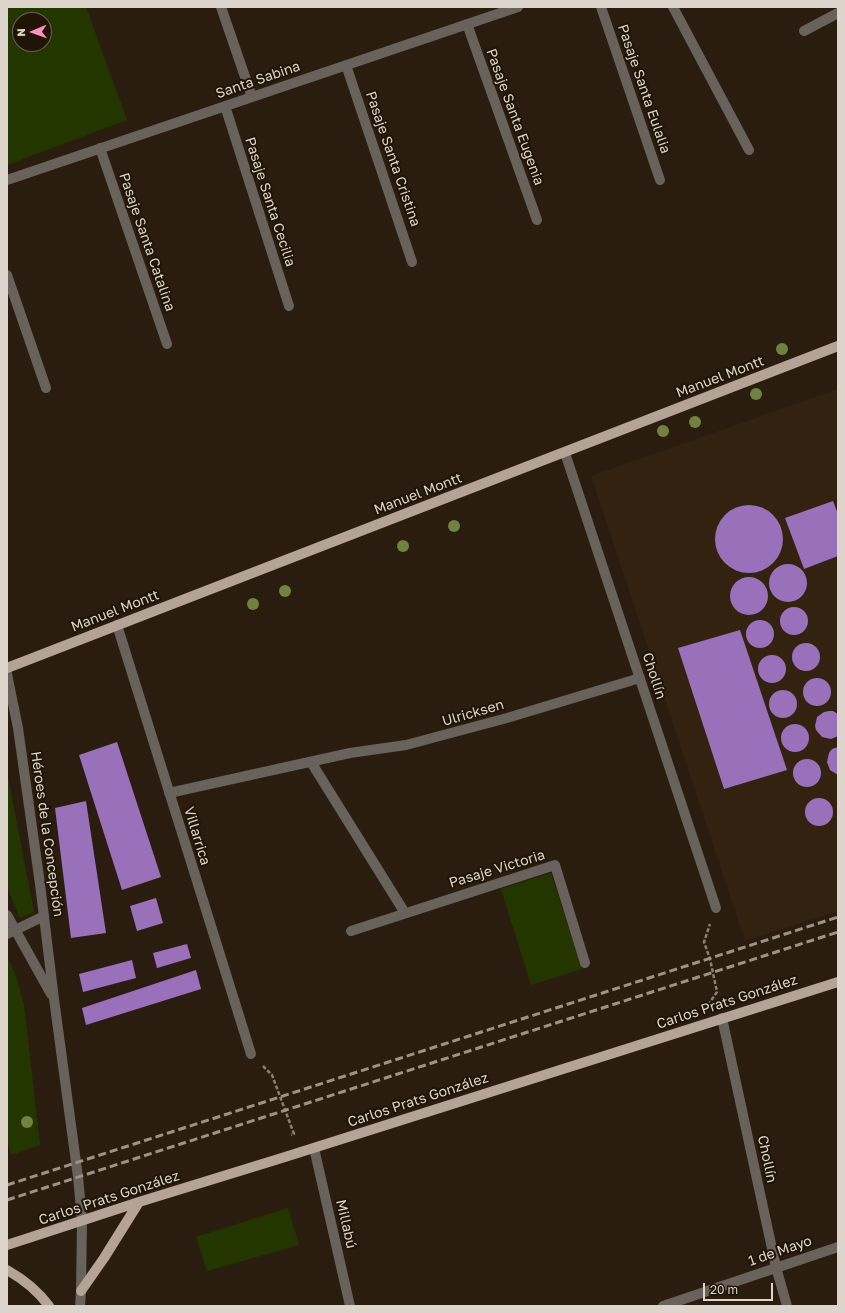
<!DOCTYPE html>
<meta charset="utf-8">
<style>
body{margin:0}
#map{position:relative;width:845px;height:1313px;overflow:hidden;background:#2a1d0f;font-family:"Golos Text",sans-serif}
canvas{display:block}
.frame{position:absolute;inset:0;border:8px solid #ddd4cb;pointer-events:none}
.north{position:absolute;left:12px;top:12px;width:40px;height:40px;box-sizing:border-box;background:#201406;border:1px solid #6c6155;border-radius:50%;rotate:268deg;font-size:11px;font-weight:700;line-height:16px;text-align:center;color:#ddd4cb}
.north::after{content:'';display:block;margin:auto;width:14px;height:18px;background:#fb8fc3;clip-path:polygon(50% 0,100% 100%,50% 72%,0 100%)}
.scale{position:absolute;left:703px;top:1283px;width:70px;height:18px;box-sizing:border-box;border:2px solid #ddd4cb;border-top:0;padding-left:5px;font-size:12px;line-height:14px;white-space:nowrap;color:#ddd4cb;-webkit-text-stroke:3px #201406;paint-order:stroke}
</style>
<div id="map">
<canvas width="845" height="1313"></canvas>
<div class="frame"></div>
<div class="north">N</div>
<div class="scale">20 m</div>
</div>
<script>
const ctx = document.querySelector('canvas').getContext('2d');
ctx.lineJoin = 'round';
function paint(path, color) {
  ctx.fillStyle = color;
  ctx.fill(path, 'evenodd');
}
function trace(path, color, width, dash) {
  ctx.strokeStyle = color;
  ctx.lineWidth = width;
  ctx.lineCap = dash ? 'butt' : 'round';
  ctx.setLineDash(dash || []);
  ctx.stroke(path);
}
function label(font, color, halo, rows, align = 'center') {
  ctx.font = font + ' "Golos Text",sans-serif';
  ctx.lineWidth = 4;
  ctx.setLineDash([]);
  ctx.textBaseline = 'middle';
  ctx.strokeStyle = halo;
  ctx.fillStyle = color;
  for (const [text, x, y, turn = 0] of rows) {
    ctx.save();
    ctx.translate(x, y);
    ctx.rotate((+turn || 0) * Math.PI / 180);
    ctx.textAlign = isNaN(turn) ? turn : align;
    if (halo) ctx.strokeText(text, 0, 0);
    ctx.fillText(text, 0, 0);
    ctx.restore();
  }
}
const built = new Path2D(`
 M838,389V911L745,941L591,476Z`);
const green = new Path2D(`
 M7,7H86L127,120L7,165ZM20,20H44V44H20Z
 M7,772L34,912L20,918L7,887Z
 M551,873L582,969L531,985L501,889Z
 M7,957L15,973L24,1004L40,1145L11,1155L7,1139Z
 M288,1208L299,1245L207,1271L196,1237Z`);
const building = new Path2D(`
 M833,501L838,514V556L804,569L785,518Z
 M715 539a34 34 0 1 1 68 0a34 34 0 1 1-68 0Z
 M769 583a19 19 0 1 1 38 0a19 19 0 1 1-38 0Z
 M730 596a19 19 0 1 1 38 0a19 19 0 1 1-38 0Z
 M780 621a14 14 0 1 1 28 0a14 14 0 1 1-28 0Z
 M746 634a14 14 0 1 1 28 0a14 14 0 1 1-28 0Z
 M740,630L787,770L724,789L678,648Z
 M792 657a14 14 0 1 1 28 0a14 14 0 1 1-28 0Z
 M758 669a14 14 0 1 1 28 0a14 14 0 1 1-28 0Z
 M803 692a14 14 0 1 1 28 0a14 14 0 1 1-28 0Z
 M769 704a14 14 0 1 1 28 0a14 14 0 1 1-28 0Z
 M829,711H833L838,714V736L831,739L822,737L816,730L815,726L817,717L824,712Z
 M781 738a14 14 0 1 1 28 0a14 14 0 1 1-28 0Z
 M117,742L161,877L122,890L79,755Z
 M838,747V775L830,770L827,762L829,753L832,749Z
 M793 773a14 14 0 1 1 28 0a14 14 0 1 1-28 0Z
 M805 812a14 14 0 1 1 28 0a14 14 0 1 1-28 0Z
 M86,801L106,933L71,938L55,808Z
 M156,898L163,923L137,931L130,906Z
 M187,944L191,958L157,968L153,953Z
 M132,960L136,978L83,992L79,974Z
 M196,970L201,989L86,1025L82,1008Z`);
const path = new Path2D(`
 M708,1005L717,992L710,959L704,942L710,924
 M263,1066L272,1075L294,1134L291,1135`);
const minor = new Path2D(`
 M221,7L252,97
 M601,7L660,180
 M673,7L749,150
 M467,24L537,220
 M804,31L838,13
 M346,65L412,262
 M225,106L289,306
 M100,148L167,344
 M7,180L518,7
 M7,275L46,388
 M565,453L716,908
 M117,625L251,1054
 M7,674L18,728L40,884L54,999L78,1177L82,1220L81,1291L80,1306
 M311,762L405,913
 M169,793L350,753L406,745L507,718L640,678
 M7,915L51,994
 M351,931L555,865L585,963
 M7,934L44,916
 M722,1018L776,1267L787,1306
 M314,1148L350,1306
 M663,1306L838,1247`);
const major = new Path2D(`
 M7,668L838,346
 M7,1245L139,1202L285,1157L838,982
 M7,1270C23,1279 38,1291 49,1306
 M81,1291L104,1258L139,1202`);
const rail = new Path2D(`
 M7,1185L838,917
 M7,1200L838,932`);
const trees = [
 [782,349],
 [756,394],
 [695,422],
 [663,431],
 [454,526],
 [403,546],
 [285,591],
 [253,604],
 [27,1122]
];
const streetNames = [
 ["Santa Sabina",258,80,-19],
 ["Pasaje Santa Eulalia",644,89,71],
 ["Pasaje Santa Eugenia",515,117,70],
 ["Pasaje Santa Cristina",393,159,71],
 ["Pasaje Santa Cecilia",270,202,72],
 ["Pasaje Santa Catalina",147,242,71],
 ["Manuel Montt",720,377,-21],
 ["Manuel Montt",418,494,-21],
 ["Manuel Montt",115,611,-21],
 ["Chollín",654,676,72],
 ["Ulricksen",473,713,-16],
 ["Héroes de la Concepción",47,834,82],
 ["Villarrica",197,836,73],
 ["Pasaje Victoria",497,869,-17],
 ["Carlos Prats González",727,1002,-18],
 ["Carlos Prats González",418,1100,-18],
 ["Chollín",767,1159,78],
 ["Carlos Prats González",109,1198,-18],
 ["Millabú",346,1224,77],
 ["1 de Mayo",780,1251,-19]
];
paint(built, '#33220f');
paint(green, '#243600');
paint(building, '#9970ba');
trace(path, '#8b8074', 2.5, [4, 2]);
trace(minor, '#69615b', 10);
trace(major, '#b4a396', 10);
trace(rail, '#9c9287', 3, [8, 4]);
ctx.fillStyle = '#70823f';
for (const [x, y] of trees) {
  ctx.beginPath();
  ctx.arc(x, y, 6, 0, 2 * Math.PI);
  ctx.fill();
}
label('14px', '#ddd4cb', '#201406', streetNames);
</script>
